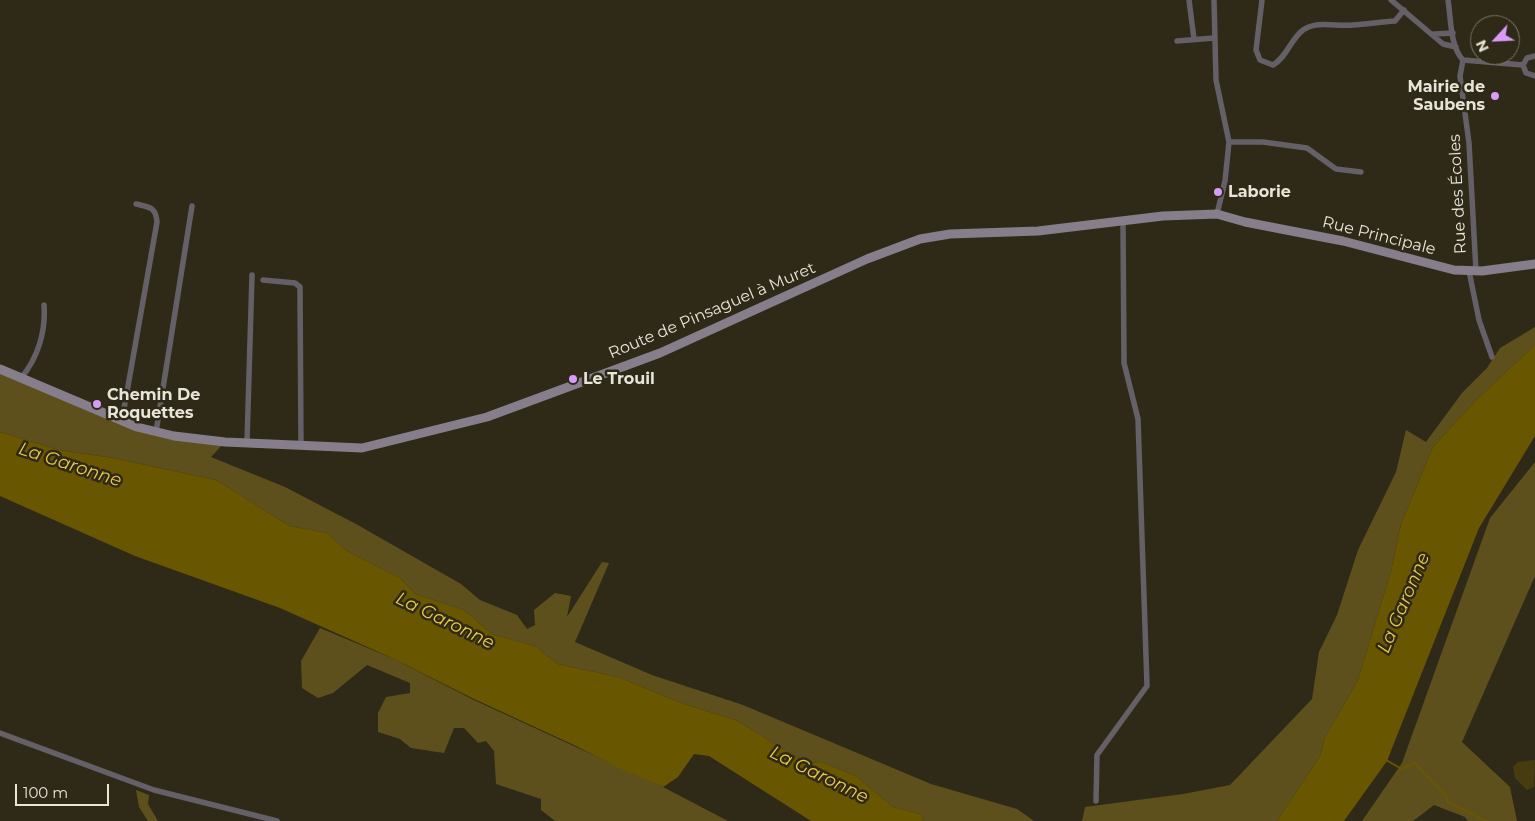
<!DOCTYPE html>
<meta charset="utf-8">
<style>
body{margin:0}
#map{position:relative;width:1535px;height:821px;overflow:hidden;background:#2f2a18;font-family:Montserrat,sans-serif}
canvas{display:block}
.north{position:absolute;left:1470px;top:15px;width:50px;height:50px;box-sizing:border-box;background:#2f2a18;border:1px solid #797465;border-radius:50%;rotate:245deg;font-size:14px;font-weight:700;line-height:20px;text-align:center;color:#e7e4d8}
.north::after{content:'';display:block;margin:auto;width:18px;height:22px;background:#d89bf8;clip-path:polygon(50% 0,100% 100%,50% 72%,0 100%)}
.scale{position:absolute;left:15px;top:784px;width:94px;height:22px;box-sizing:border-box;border:2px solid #e7e4d8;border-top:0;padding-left:6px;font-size:15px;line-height:18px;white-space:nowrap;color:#e7e4d8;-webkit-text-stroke:4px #2f2a18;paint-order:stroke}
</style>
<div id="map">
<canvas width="1535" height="821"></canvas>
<div class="north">N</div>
<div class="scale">100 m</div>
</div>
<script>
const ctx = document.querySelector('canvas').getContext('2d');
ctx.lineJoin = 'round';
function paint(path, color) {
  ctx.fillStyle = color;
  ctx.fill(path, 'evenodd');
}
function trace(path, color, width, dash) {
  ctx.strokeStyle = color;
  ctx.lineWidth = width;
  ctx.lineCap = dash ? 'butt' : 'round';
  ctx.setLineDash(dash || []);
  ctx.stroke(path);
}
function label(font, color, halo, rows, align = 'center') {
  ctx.font = font + ' Montserrat,sans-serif';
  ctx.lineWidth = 5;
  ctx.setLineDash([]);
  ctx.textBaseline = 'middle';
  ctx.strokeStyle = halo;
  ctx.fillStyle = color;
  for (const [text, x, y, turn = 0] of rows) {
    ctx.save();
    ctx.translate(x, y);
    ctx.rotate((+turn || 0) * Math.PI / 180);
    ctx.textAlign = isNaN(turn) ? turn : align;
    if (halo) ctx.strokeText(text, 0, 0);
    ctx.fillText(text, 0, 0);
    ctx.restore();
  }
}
const green = new Path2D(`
 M1535,760L1534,787L1527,790L1515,778L1513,767L1518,762Z`);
const forest = new Path2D(`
 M1535,327V345L1476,400L1433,447L1401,524L1391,571L1358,680L1325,737L1320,756L1277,821H1082L1085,807L1183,794L1230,785L1312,699L1319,652L1337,615L1358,550L1396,472L1406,430L1426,442L1462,393L1487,368L1500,348Z
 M0,369L137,427L225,442L211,457L285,487L356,524L461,584L480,600L517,615L527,629L535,625L534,610L555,593L571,596L567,617L602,562L609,563L575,642L652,675L743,705L931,784L1017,809L1034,821H923L921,814L893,807L856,776L822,762L806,763L736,720L684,704L618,677L558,664L535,646L492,634L464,610L416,594L400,578L347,551L327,533L290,526L216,480L113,458L59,450L0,432Z
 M1535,462V576L1462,742L1510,787L1517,821H1468L1465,817L1434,805L1413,821H1362L1402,763L1490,518Z
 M320,628L392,658L474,700L663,787L728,821H555L541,810V799L496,784L494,751L486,741L478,743L464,728H454L444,753L411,748L400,739L378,732V713L386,697L410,693V683L367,665L333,693L318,698L302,688L301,661Z
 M136,790L149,795L148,804L158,821H148L139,807Z`);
const water = new Path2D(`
 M1535,345V436L1479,528L1387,761L1344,821H1277L1320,756L1325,737L1358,680L1391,571L1401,524L1433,447L1476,400Z
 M0,432L59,450L113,458L216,480L290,526L327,533L347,551L400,578L416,594L464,610L492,634L535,646L558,664L618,677L684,704L736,720L806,763L822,762L856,776L893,807L921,814L923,821H811L709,756L694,754L678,777L663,787L623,770L576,746L474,699L392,658L280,608L135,556L0,496Z`);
const stream = new Path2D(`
 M1386,760L1402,769L1415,763L1446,796L1448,802L1486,821`);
const street = new Path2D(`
 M1189,0L1194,39
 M1214,0L1216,80L1229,142L1225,181L1217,214
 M1262,0L1256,50L1260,60L1273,65C1287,57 1290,40 1303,30C1318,20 1336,27 1353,25C1367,24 1381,22 1395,21L1404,10
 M1391,0L1443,44L1456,47
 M1448,0C1451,18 1450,47 1463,60
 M1434,34L1453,33
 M1177,41L1214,38
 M1535,56L1527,58L1523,65L1526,73L1535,76
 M1463,60L1460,76L1469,143L1476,271
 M1463,60L1523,65
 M1229,142H1263L1307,148L1336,169L1361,172
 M1469,271L1479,320L1492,357
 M263,280L295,283L300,287L301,446
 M21,378C38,358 46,331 44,305
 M122,420L157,222C156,207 149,207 136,204
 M156,432L192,206
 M247,442L252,275
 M0,733L154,790L277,821
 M1096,801L1097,755L1147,686L1138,419L1124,363L1123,223`);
const secondary = new Path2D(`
 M0,369L137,427L174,436L225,442L362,448L487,417L660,353L867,259L920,239L950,234L1038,231L1163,216L1217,214L1245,222L1343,241L1454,270L1482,271L1535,264`);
const markers = [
 [1495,96,5,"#d89bf8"],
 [1218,192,5,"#d89bf8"],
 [573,379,5,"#d89bf8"],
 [97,404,5,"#d89bf8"]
];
const poiNames = [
 ["Mairie de",1485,87,"right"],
 ["Saubens",1485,105,"right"],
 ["Laborie",1228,192],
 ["Le Trouil",583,379],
 ["Chemin De",107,395],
 ["Roquettes",107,413]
];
const streetNames = [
 ["Rue des Écoles",1458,194,-93],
 ["Rue Principale",1379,236,14],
 ["Route de Pinsaguel à Muret",712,311,-23]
];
const waterNames = [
 ["La Garonne",70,465,18],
 ["La Garonne",1404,603,-67],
 ["La Garonne",445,621,26],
 ["La Garonne",819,775,26]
];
paint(green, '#463c10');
paint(forest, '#5d501d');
paint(water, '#695600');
trace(stream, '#695600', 2);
trace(street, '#656068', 5.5);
trace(secondary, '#867e8b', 9);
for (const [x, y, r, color] of markers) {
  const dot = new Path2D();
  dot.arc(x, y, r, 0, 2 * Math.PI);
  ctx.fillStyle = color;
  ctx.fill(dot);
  trace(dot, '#2f2a18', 2);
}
label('bold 16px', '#e7e4d8', '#2f2a18', poiNames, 'left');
label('16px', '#e7e4d8', '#2f2a18', streetNames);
label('italic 18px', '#e9c845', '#2f2a18', waterNames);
</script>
